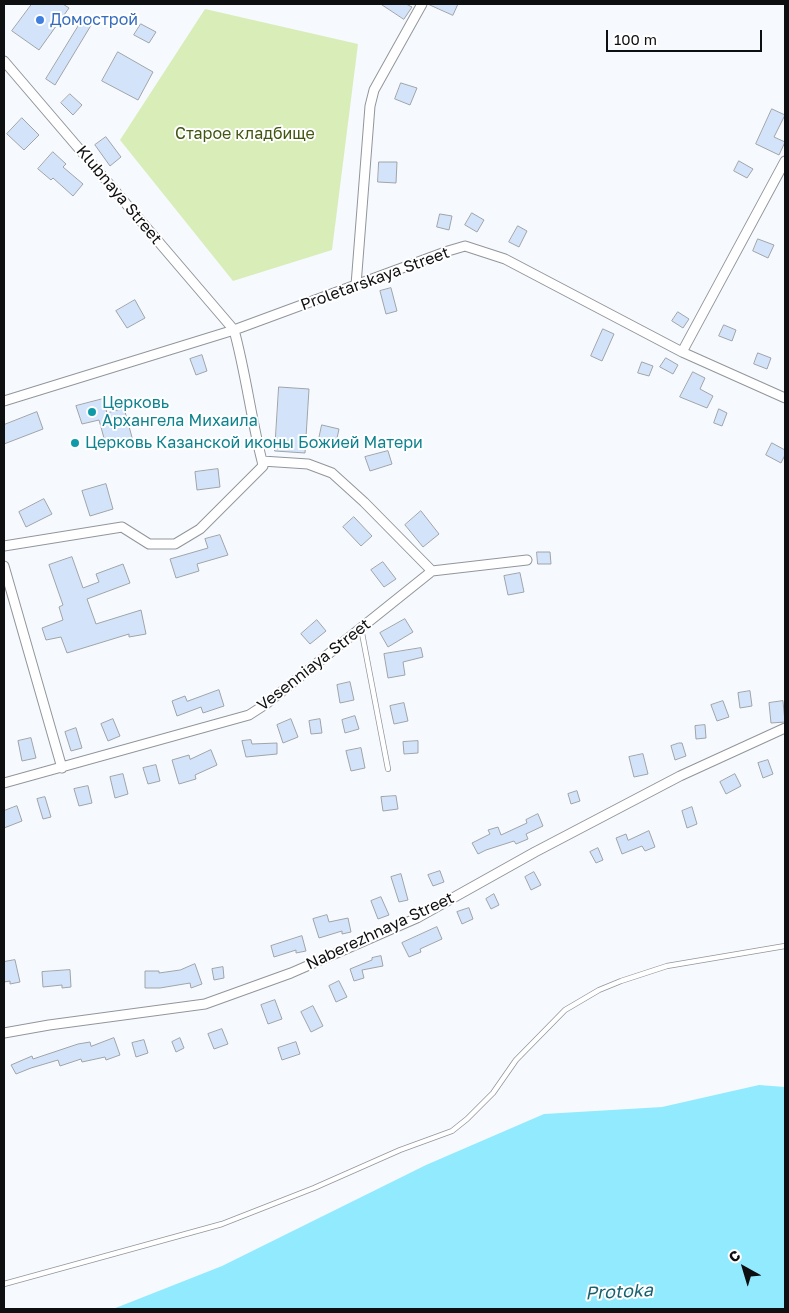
<!DOCTYPE html>
<meta charset="utf-8">
<style>
body{margin:0}
#map{position:relative;width:789px;height:1313px;overflow:hidden;background:#f6fafe;font-family:"Golos Text",sans-serif}
canvas{display:block}
.frame{position:absolute;inset:0;border:5px solid #0e0f11;pointer-events:none}
.north{position:absolute;left:719px;top:1243px;width:50px;height:50px;-webkit-text-stroke:4px #fff;paint-order:stroke;rotate:321deg;font-size:14px;font-weight:700;line-height:20px;text-align:center;color:#0e0f11}
.north::after{content:'';display:block;margin:auto;width:18px;height:22px;background:#0e0f11;clip-path:polygon(50% 0,100% 100%,50% 72%,0 100%)}
.scale{position:absolute;left:606px;top:30px;width:156px;height:22px;box-sizing:border-box;border:2px solid #0e0f11;border-top:0;padding-left:6px;font-size:15px;line-height:18px;white-space:nowrap;color:#0e0f11;-webkit-text-stroke:4px #fff;paint-order:stroke}
</style>
<div id="map">
<canvas width="789" height="1313"></canvas>
<div class="frame"></div>
<div class="north">С</div>
<div class="scale">100 m</div>
</div>
<script>
const ctx = document.querySelector('canvas').getContext('2d');
ctx.lineJoin = 'round';
function paint(path, color) {
  ctx.fillStyle = color;
  ctx.fill(path, 'evenodd');
}
function trace(path, color, width, dash) {
  ctx.strokeStyle = color;
  ctx.lineWidth = width;
  ctx.lineCap = dash ? 'butt' : 'round';
  ctx.setLineDash(dash || []);
  ctx.stroke(path);
}
function label(font, color, halo, rows, align = 'center') {
  ctx.font = font + ' "Golos Text",sans-serif';
  ctx.lineWidth = 4;
  ctx.setLineDash([]);
  ctx.textBaseline = 'middle';
  ctx.strokeStyle = halo;
  ctx.fillStyle = color;
  for (const [text, x, y, turn = 0] of rows) {
    ctx.save();
    ctx.translate(x, y);
    ctx.rotate((+turn || 0) * Math.PI / 180);
    ctx.textAlign = isNaN(turn) ? turn : align;
    if (halo) ctx.strokeText(text, 0, 0);
    ctx.fillText(text, 0, 0);
    ctx.restore();
  }
}
const green = new Path2D(`
 M205,9L358,44L332,250L233,281L120,140Z`);
const water = new Path2D(`
 M759,1085L785,1087V1309H113L222,1266L426,1165L544,1114L662,1107Z`);
const building = new Path2D(`
 M32,4H63L69,8L39,50L12,31Z
 M381,4H406L412,7L404,19Z
 M428,4H458L453,15Z
 M84,17L93,22L55,85L46,79Z
 M141,24L156,32L149,43L134,35Z
 M118,52L153,72L138,100L102,81Z
 M401,83L417,88L410,105L395,99Z
 M70,94L82,105L73,115L61,103Z
 M772,109L785,115L774,137L785,142L779,155L756,144Z
 M22,118L39,135L24,150L7,134Z
 M106,137L121,157L110,166L95,145Z
 M53,152L66,164L63,167L83,184L73,196L53,178L51,180L38,169Z
 M739,161L753,169L747,178L734,171Z
 M379,162H397L396,183L378,182Z
 M472,213L484,220L477,232L465,225Z
 M440,214L452,216L449,230L437,227Z
 M518,226L527,231L519,247L509,242Z
 M758,239L774,245L768,258L753,251Z
 M391,288L397,311L386,314L380,291Z
 M135,300L145,318L127,328L116,311Z
 M678,312L689,319L683,328L672,321Z
 M724,325L736,330L732,341L719,336Z
 M603,329L614,334L602,361L591,356Z
 M758,353L771,358L767,369L754,364Z
 M202,355L207,371L196,375L190,359Z
 M666,358L678,365L673,374L660,367Z
 M642,362L653,366L649,376L638,373Z
 M693,372L705,378L700,389L713,396L707,408L680,397Z
 M279,387L309,389L305,453L275,451Z
 M103,399L107,413L124,408L133,441L107,449L99,420L82,424L76,406Z
 M719,409L727,413L722,426L714,423Z
 M37,412L43,429L4,444V425Z
 M322,425L339,429L336,443L319,439Z
 M772,443L785,450V455L781,463L766,455Z
 M388,451L392,464L370,471L365,457Z
 M218,469L220,487L197,490L195,472Z
 M106,484L113,509L90,516L82,491Z
 M44,499L52,514L26,527L19,512Z
 M421,511L439,534L423,547L405,525Z
 M354,517L372,536L361,546L343,527Z
 M220,535L228,555L197,564L199,571L176,578L170,559L208,548L205,539Z
 M537,552H550L551,564H538Z
 M72,557L83,588L99,582L96,574L123,564L130,583L87,599L96,624L141,610L146,634L129,637V634L67,653L61,637L46,640L42,628L63,620L59,607L63,605L49,565Z
 M383,562L396,579L384,587L371,570Z
 M520,573L524,592L508,595L504,576Z
 M405,619L413,632L388,647L380,633Z
 M317,620L326,631L310,644L301,634Z
 M421,648L423,657L403,662L405,675L388,678L384,654Z
 M350,682L354,700L340,703L337,685Z
 M219,690L224,706L203,713L201,707L177,716L172,701L185,696L187,701Z
 M750,691L752,706L740,708L738,693Z
 M723,701L729,717L717,721L711,705Z
 M783,701L785,722L771,723L769,703Z
 M404,703L408,721L394,724L390,706Z
 M355,716L359,729L345,733L342,720Z
 M113,719L120,736L108,741L101,724Z
 M291,719L298,737L283,743L277,725Z
 M320,719L322,733L311,734L309,721Z
 M705,725L706,738L696,739L695,726Z
 M76,728L82,748L71,751L65,732Z
 M31,738L36,758L22,761L18,741Z
 M251,740L252,744L277,743V754L246,757L242,741Z
 M418,741V753L404,754L403,742Z
 M679,743H682L686,756L675,760L671,746Z
 M361,748L365,768L351,771L346,751Z
 M211,750L217,765L195,775L196,779L179,784L172,760L189,755L190,759Z
 M643,754L648,774L634,777L629,757Z
 M768,760L773,774L763,778L758,763Z
 M156,765L160,781L148,784L143,768Z
 M123,774L128,794L115,798L110,777Z
 M735,774L741,786L726,794L720,782Z
 M88,786L92,803L79,806L74,789Z
 M577,791L580,801L571,804L568,794Z
 M396,796L398,809L383,811L381,797Z
 M45,797L51,817L43,819L37,799Z
 M17,806L22,821L4,828V811Z
 M692,807L697,824L687,828L682,811Z
 M538,814L543,826L526,834L528,839L516,844L514,841L486,850L478,854L472,843L490,834L488,830L498,827L501,835L527,823L526,820Z
 M649,831L655,847L645,851L642,846L622,854L616,838L626,834L628,840Z
 M598,848L603,860L596,863L590,852Z
 M440,871L444,882L433,886L428,875Z
 M534,872L541,885L531,890L525,877Z
 M401,874L408,900L399,902L391,877Z
 M494,894L499,905L491,909L486,899Z
 M381,897L389,915L378,919L371,901Z
 M469,908L473,919L462,924L457,912Z
 M327,915L329,922L348,918L351,932L342,934V931L319,938L313,919Z
 M437,927L442,939L420,949L421,952L409,957L402,943Z
 M302,936L306,951L296,953V950L274,957L271,946Z
 M381,956L383,966L362,970L364,978L354,981L350,969L372,960V958Z
 M15,960L20,982L10,984V981L4,982V962Z
 M195,964L202,984L191,988L190,983L160,988H145V971H159V973L180,970Z
 M223,967L224,978L214,980L212,969Z
 M70,970L71,987L62,988V985L43,987L42,972Z
 M339,981L347,997L336,1002L329,986Z
 M275,1000L282,1019L268,1024L261,1005Z
 M313,1006L323,1026L311,1032L301,1012Z
 M222,1029L228,1044L214,1049L208,1034Z
 M114,1038L120,1055L106,1060L105,1057L82,1062L81,1059L60,1066L58,1060L31,1068L16,1074L11,1065L32,1056L33,1059L78,1044L90,1042L91,1046Z
 M180,1038L184,1048L176,1052L172,1042Z
 M144,1040L148,1053L136,1057L132,1043Z
 M296,1042L300,1054L282,1060L278,1048Z`);
const lane = new Path2D(`
 M361,628L388,769
 M4,1284L222,1224L314,1188L400,1150L452,1131L467,1119L493,1093L516,1060L565,1010L599,990L621,981L667,966L785,946`);
const street = new Path2D(`
 M4,61L234,330C246,374 251,418 262,461L308,464L332,473L364,502L432,571
 M356,285L370,106L374,90L422,4
 M682,352L785,161
 M4,401L234,330L448,251L465,246L505,259L682,352L785,398
 M4,546L122,527L149,544H175L200,529L263,466L262,461
 M4,566L62,768
 M4,783L249,715L266,704L432,571L527,560
 M4,1033L49,1025L205,1004L291,973L417,918L535,852L680,776L785,728`);
const markers = [
 [40,20,5,"#3f7fe0"],
 [92,412,5,"#0f9aa8"],
 [75,443,5,"#0f9aa8"]
];
const shopNames = [
 ["Домострой",50,20]
];
const parkNames = [
 ["Старое кладбище",245,134]
];
const streetNames = [
 ["Klubnaya Street",119,195,50],
 ["Proletarskaya Street",375,279,-20],
 ["Vesenniaya Street",314,665,-38],
 ["Naberezhnaya Street",380,931,-25]
];
const cultureNames = [
 ["Церковь",102,403],
 ["Архангела Михаила",102,421],
 ["Церковь Казанской иконы Божией Матери",85,443]
];
const waterNames = [
 ["Protoka",619,1292,-3]
];
paint(green, '#d9edb9');
paint(water, '#92eafe');
paint(building, '#d3e4fa');
trace(building, '#a0a4a8', 1);
trace(lane, '#92969a', 6);
trace(street, '#92969a', 11);
trace(lane, '#fff', 4.5);
trace(street, '#fff', 9);
for (const [x, y, r, color] of markers) {
  const dot = new Path2D();
  dot.arc(x, y, r, 0, 2 * Math.PI);
  ctx.fillStyle = color;
  ctx.fill(dot);
  trace(dot, '#fff', 2);
}
label('16px', '#366cbe', '#fff', shopNames, 'left');
label('16px', '#425611', '#fff', parkNames);
label('16px', '#0e0f11', '#fff', streetNames);
label('16px', '#0d838f', '#fff', cultureNames, 'left');
label('italic 18px', '#19616f', '#fff', waterNames);
</script>
